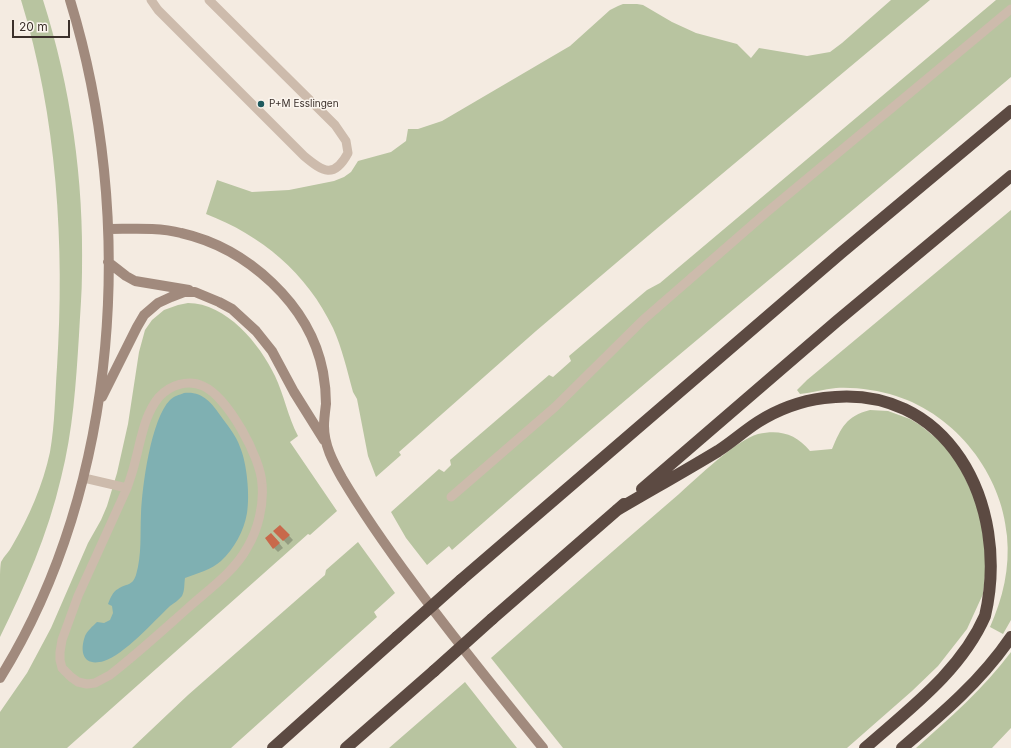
<!DOCTYPE html>
<style>
body{margin:0}
#map{position:relative;width:1011px;height:748px;overflow:hidden;background:#f4ebe1;font-family:Inter,sans-serif}
canvas{display:block}
.scale{position:absolute;left:12px;top:20px;width:58px;height:18px;box-sizing:border-box;border:2px solid #3b302b;border-top:0;padding-left:5px;font-size:12px;line-height:14px;white-space:nowrap;color:#3b302b;-webkit-text-stroke:3px #fbf5ee;paint-order:stroke}
</style>
<div id="map">
<canvas width="1011" height="748"></canvas>
<div class="scale">20 m</div>
</div>
<script>
const ctx = document.querySelector('canvas').getContext('2d');
ctx.lineJoin = 'round';
function paint(path, color) {
  ctx.fillStyle = color;
  ctx.fill(path, 'evenodd');
}
function trace(path, color, width, dash) {
  ctx.strokeStyle = color;
  ctx.lineWidth = width;
  ctx.lineCap = dash ? 'butt' : 'round';
  ctx.setLineDash(dash || []);
  ctx.stroke(path);
}
function label(font, color, halo, rows, align = 'center') {
  ctx.font = font + ' Inter,sans-serif';
  ctx.lineWidth = 3;
  ctx.setLineDash([]);
  ctx.textBaseline = 'middle';
  ctx.strokeStyle = halo;
  ctx.fillStyle = color;
  for (const [text, x, y, turn = 0] of rows) {
    ctx.save();
    ctx.translate(x, y);
    ctx.rotate((+turn || 0) * Math.PI / 180);
    ctx.textAlign = isNaN(turn) ? turn : align;
    if (halo) ctx.strokeText(text, 0, 0);
    ctx.fillText(text, 0, 0);
    ctx.restore();
  }
}
const green = new Path2D(`
 M21,0H43C71,88 84,180 82,272C82,293 80,314 79,335C76,383 73,431 61,478C48,534 25,586 0,637C0,619 0,600 0,582C0,576 0,567 1,562C4,556 9,552 12,546C29,517 43,485 50,452C55,424 55,395 57,367C65,247 57,116 21,0Z
 M891,0H930L655,230L536,331L399,452L401,455L376,477L368,456L357,399L353,392C347,370 342,348 333,328C307,273 261,235 206,214L217,180L252,192L289,190L334,181L344,177L351,172L358,161L391,152L406,141L408,129H418L442,121L570,46L610,10L618,6L623,4H637L643,5L672,22L696,33L737,44L751,58L759,48L807,56L830,52L842,43Z
 M996,0H1011V77C825,235 635,388 452,550L449,546L427,565L406,538L391,512L439,469L444,472L451,465L450,460L549,375L553,377L571,361L569,356L647,290L660,283Z
 M1011,210V620L1003,634L990,627C1003,598 1010,568 1007,536C1002,474 956,415 896,396C877,390 856,387 836,388C824,389 812,393 800,394L797,390L807,380Z
 M188,303C226,303 260,344 275,376C284,395 288,417 298,436L290,442L337,511L310,535L308,534L67,748H0V712L27,673L51,628L88,543L101,520L107,506L117,473L128,424L139,352L145,330L152,320L164,310L178,305Z
 M870,410L888,411L910,419L920,425L952,451L990,530L983,594L967,629L938,666L912,691L847,748H563L491,658C553,603 616,548 679,494C697,478 736,440 758,434C780,429 796,434 810,451L832,449C841,428 846,416 870,410Z
 M358,542L395,593L374,612L377,617L231,748H132L188,695L325,575L326,570Z
 M1011,652V728L992,748H916C950,718 983,689 1011,652Z
 M465,682L517,748H389Z`);
const water = new Path2D(`
 M184,393C202,391 211,402 220,415C227,425 236,435 240,447C247,463 250,496 247,513C244,531 234,549 221,561C211,570 198,573 185,578C184,584 185,590 182,596C179,600 174,603 170,606C154,621 124,655 104,661C84,667 79,653 85,636C87,631 93,626 97,622L104,623L110,620L113,613L112,606L108,604C110,599 113,591 118,589C126,583 132,587 136,575C142,555 140,534 141,514C142,487 151,419 170,400C174,396 179,395 184,393Z`);
const shadow = new Path2D(`
 M280,526L293,540L288,545L275,531Z
 M275,538L283,548L278,552L274,548Z`);
const building = new Path2D(`
 M280,525L290,535L283,541L273,531Z
 M271,533L280,543L273,549L265,538Z`);
const service = new Path2D(`
 M151,0L158,10L304,156C323,172 334,179 348,153L346,141L335,125L209,0
 M84,478L127,488L78,596L62,640L60,652V660L62,668L71,677L78,682L87,684L95,683L110,675C137,654 162,631 188,608C208,590 234,572 247,548C258,530 264,505 262,484C261,458 228,397 203,386C188,379 170,385 159,397C144,415 141,440 135,462C133,471 130,479 127,488
 M451,497L555,407L643,320L767,212L1011,9`);
const secondary = new Path2D(`
 M108,229C132,229 158,227 181,233C247,248 310,304 323,372C325,383 326,393 326,404C325,412 324,419 324,426C324,445 333,462 342,478C364,515 388,549 414,584C455,640 499,694 543,748
 M108,262L126,276L135,281L189,290
 M102,397L137,327L144,315L158,303L171,297L184,292H195L219,302L232,309L256,331L272,351L294,392L324,440
 M0,678C121,484 136,215 70,0`);
const motorway = new Path2D(`
 M642,489L837,321L1011,176
 M617,510C651,490 685,471 718,451C732,442 744,431 758,422C777,410 801,401 824,398C947,381 1011,504 985,616C961,671 909,709 865,748
 M461,580L841,253L1011,111
 M492,619L624,504
 M273,748L397,637
 M346,748L434,671
 M902,748C942,714 982,680 1011,637`);
const motorwayBridge = new Path2D(`
 M397,637L461,580
 M434,671L492,619`);
const markers = [
 [261,104,4,"#1f5a5e"]
];
const poiNames = [
 ["P+M Esslingen",269,104]
];
paint(green, '#b8c4a0');
paint(water, '#7fb0b2');
paint(shadow, '#0003');
paint(building, '#c8694b');
trace(service, '#cdbbac', 9);
trace(secondary, '#a18a7d', 10);
trace(motorway, '#5c4a42', 12);
trace(motorwayBridge, '#5c4a42', 12);
for (const [x, y, r, color] of markers) {
  const dot = new Path2D();
  dot.arc(x, y, r, 0, 2 * Math.PI);
  ctx.fillStyle = color;
  ctx.fill(dot);
  trace(dot, '#fbf5ee', 1.5);
}
label('10px', '#3b302b', '#fbf5ee', poiNames, 'left');
</script>
